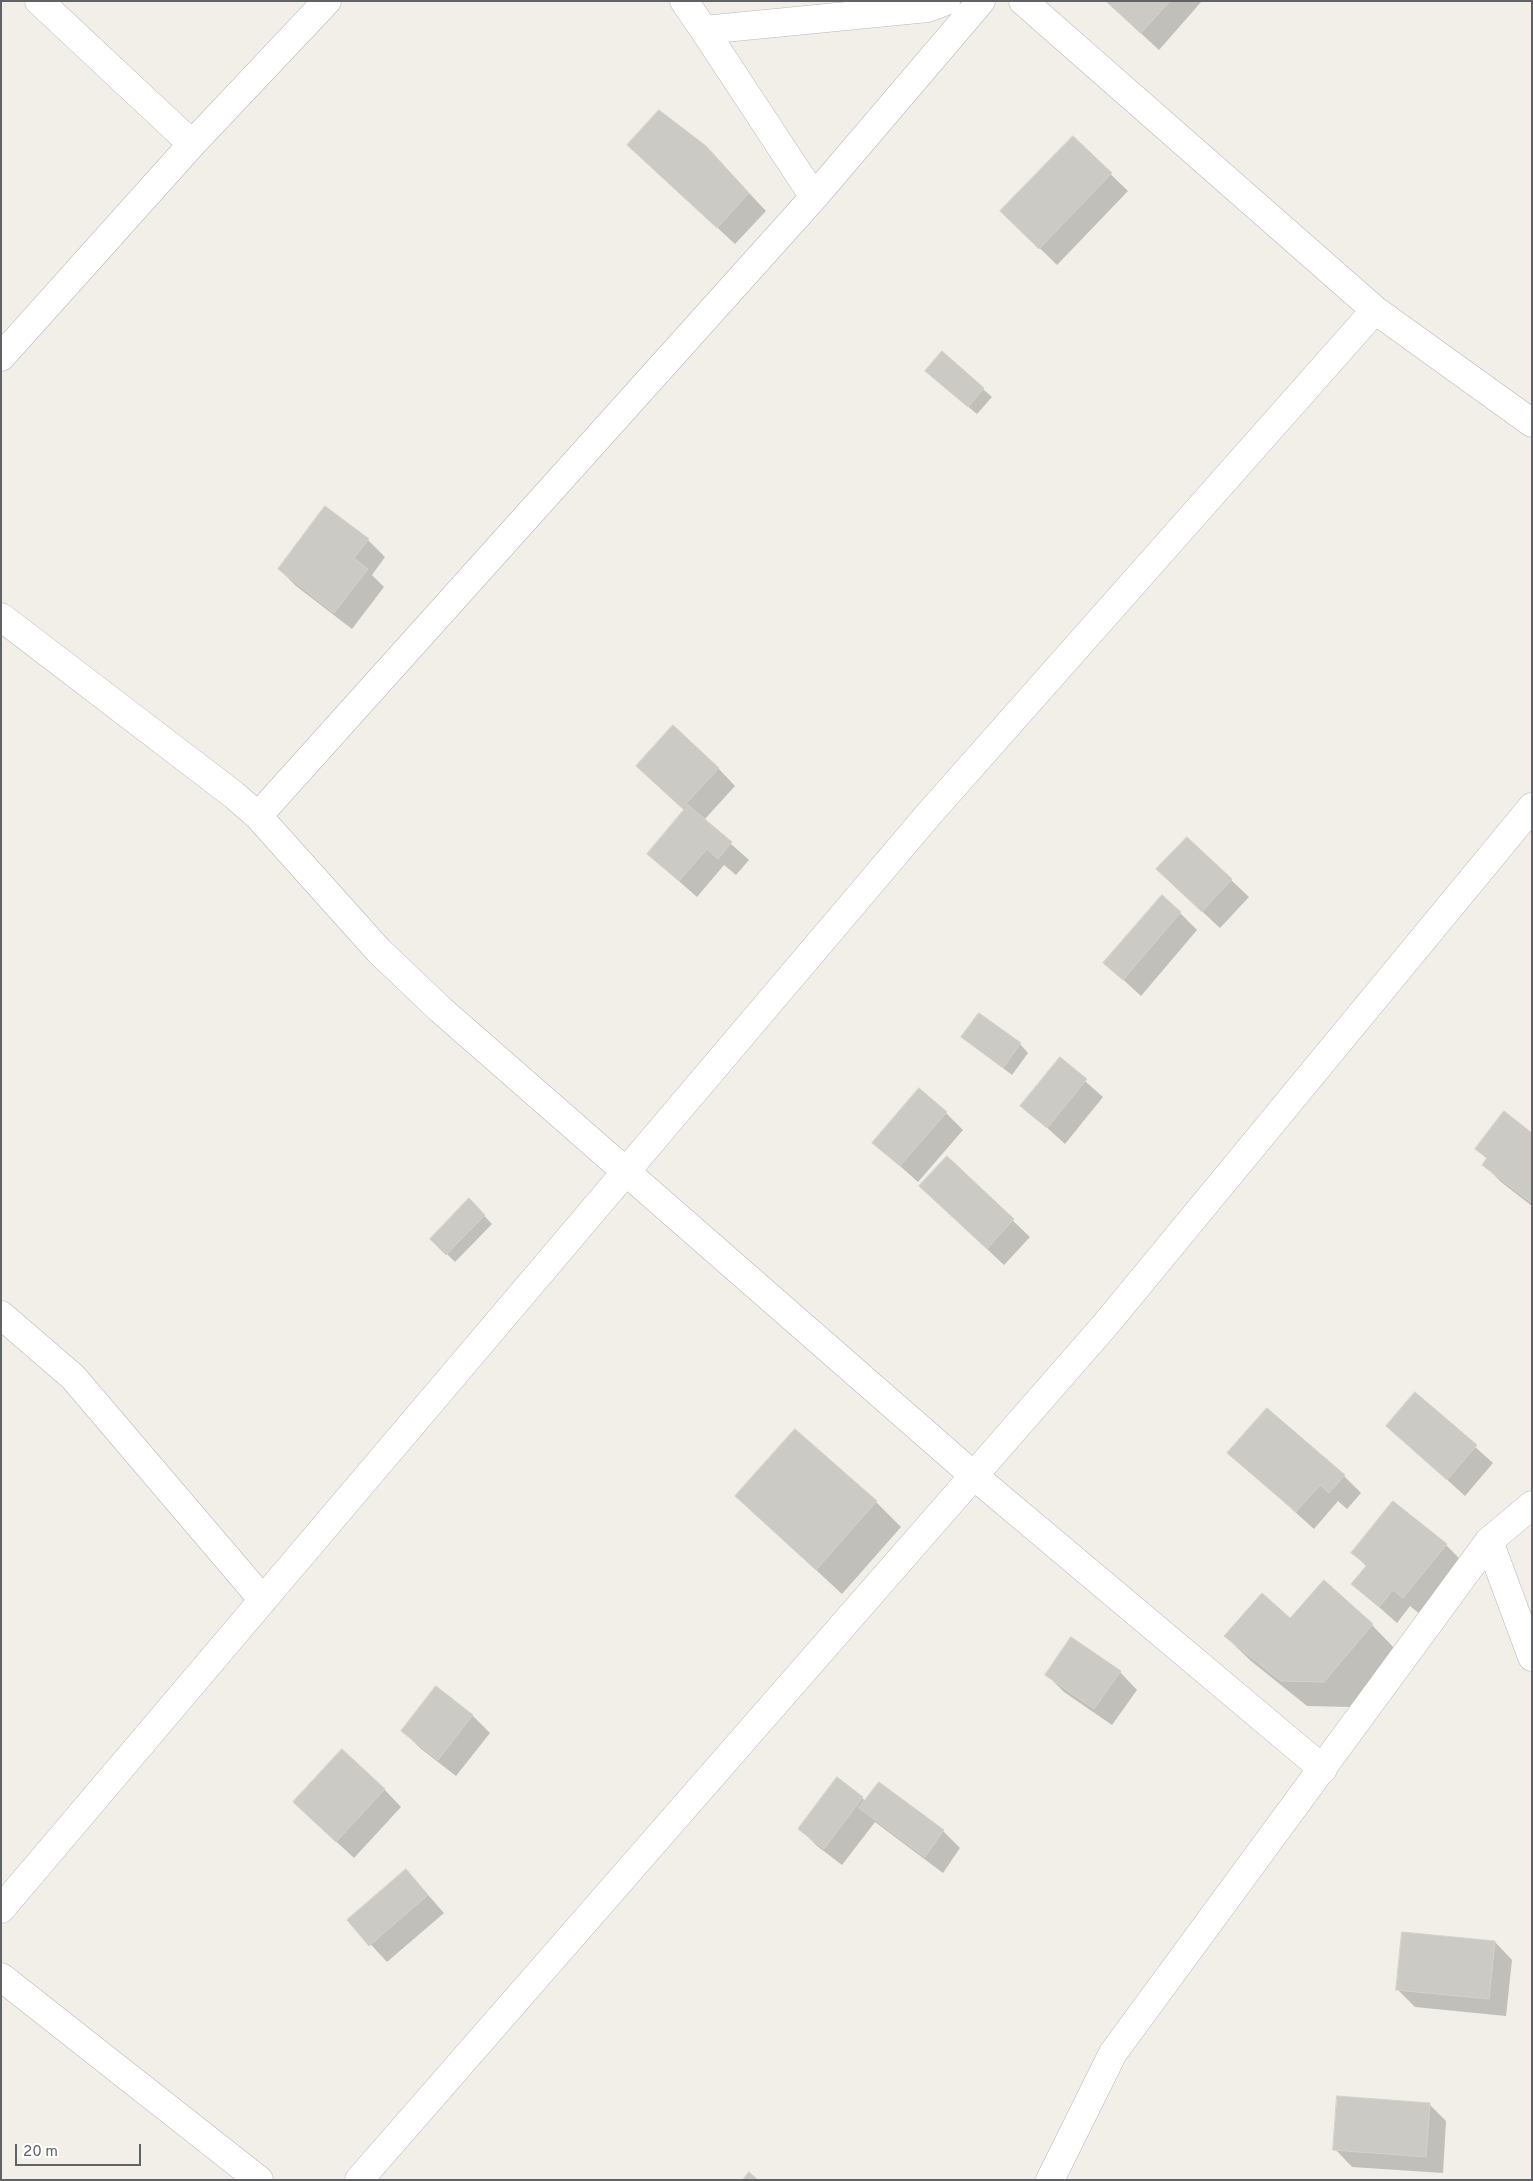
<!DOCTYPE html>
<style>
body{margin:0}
#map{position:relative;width:1533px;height:2181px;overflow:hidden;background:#f1efe8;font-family:Overpass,sans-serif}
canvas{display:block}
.frame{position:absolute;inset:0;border:2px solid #5f6368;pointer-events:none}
.scale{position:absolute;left:15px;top:2144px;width:126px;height:22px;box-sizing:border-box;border:2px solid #5f6368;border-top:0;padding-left:6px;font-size:15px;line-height:18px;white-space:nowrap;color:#5f6368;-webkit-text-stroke:4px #fff;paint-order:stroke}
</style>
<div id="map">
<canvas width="1533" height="2181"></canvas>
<div class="frame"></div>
<div class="scale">20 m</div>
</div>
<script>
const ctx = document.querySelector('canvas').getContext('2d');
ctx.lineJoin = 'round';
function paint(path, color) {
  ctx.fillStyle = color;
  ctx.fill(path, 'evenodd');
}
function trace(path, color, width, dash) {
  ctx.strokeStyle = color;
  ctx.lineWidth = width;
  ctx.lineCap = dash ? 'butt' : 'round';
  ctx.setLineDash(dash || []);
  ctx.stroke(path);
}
const shadow = new Path2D(`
 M1106,1H1202L1159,50Z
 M1073,138L1128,191L1057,265L1002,211Z
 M705,146L766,211L735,244L646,162Z
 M942,353L992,397L977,414L935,379Z
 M368,540L385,557L372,575L384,587L352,629L296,586L279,569Z
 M718,768L735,786L704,820L749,860L736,875L724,865L697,897L648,854L685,811L655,783Z
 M1187,838L1249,897L1220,928L1175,886Z
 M1180,913L1197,930L1141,996L1105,963Z
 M963,1037L1020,1044L1028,1053L1012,1075Z
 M1060,1059L1103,1097L1065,1144L1022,1105Z
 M946,1113L963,1130L918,1182L874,1143Z
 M1532,1134V1206L1501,1182L1484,1165L1487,1159L1477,1149Z
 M947,1158L1030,1237L1004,1265L938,1203Z
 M469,1200L492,1224L455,1262L432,1239Z
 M1416,1394L1493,1463L1465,1496L1388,1426Z
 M1229,1453L1344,1476L1361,1493L1347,1509L1338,1501L1314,1529Z
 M736,1496L876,1502L901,1527L842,1594Z
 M1446,1545L1463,1562L1421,1615L1410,1606L1397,1623L1353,1584L1367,1567L1352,1552Z
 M1290,1619L1372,1625L1397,1651L1350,1707L1307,1706L1251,1661L1225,1636Z
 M1120,1672L1137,1690L1112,1725L1064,1692L1047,1675Z
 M436,1688L473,1716L490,1733L456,1776L420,1748L403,1731Z
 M384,1789L401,1807L354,1858L312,1819Z
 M862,1798L866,1801L943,1831L960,1848L943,1873L875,1822L842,1865L817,1846L800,1829Z
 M406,1870L444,1913L387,1962L349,1921Z
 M1495,1942L1512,1960L1506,2016L1415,2007L1397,1989Z
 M1429,2104L1446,2121L1443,2173L1352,2167L1335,2149Z`);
const building = new Path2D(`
 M1106,1H1170L1141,33Z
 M659,110L706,146L749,193L717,228L627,145Z
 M1073,136L1112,173L1039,249L1000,211Z
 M942,351L984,388L968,407L925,371Z
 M325,506L369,539L354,558L368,569L334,613L278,569Z
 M673,725L719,768L682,808L636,766Z
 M688,805L732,842L718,859L707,849L679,881L647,854Z
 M1187,837L1232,879L1202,912L1156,869Z
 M1162,895L1181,912L1123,980L1103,963Z
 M979,1013L1021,1043L1003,1068L961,1037Z
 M1060,1057L1087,1079L1047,1128L1020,1106Z
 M919,1088L947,1112L900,1166L872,1143Z
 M1504,1111L1532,1133V1203L1482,1165L1487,1158L1475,1149Z
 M947,1156L1014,1219L987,1249L919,1186Z
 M469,1198L485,1215L446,1255L430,1239Z
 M1415,1392L1477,1445L1447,1480L1386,1426Z
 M1267,1408L1345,1475L1329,1493L1320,1485L1296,1512L1227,1453Z
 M795,1429L877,1501L816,1570L735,1496Z
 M1393,1501L1447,1544L1403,1598L1393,1590L1379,1607L1351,1584L1367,1565L1351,1553Z
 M1324,1580L1373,1624L1324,1682L1281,1681L1224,1636L1262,1593L1290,1618Z
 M1071,1637L1121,1671L1094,1709L1045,1675Z
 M436,1686L473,1715L438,1760L401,1731Z
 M342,1749L385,1789L336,1842L293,1802Z
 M837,1777L863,1797L824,1849L798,1829Z
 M879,1782L944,1830L925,1857L859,1808Z
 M406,1869L428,1895L369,1946L347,1920Z
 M1402,1932L1495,1941L1489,1999L1396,1990Z
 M1337,2096L1430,2103L1426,2157L1333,2150Z
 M749,2172L758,2180H743Z`);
const minor = new Path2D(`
 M39,1L192,144
 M684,1L704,30L928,8L946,1
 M1023,1L1375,310L1532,423
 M814,197L981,1
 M1,357L192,144L327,1
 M1,617L234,795L258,816L379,951L441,1010L973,1475L1323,1769
 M258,816L814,197L704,30
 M1,1315L73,1377L263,1600
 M1489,1541L1532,1657
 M1,1909L929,814L1375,310
 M1,1977L259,2180
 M359,2180L1106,1324L1532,807
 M1050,2180L1113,2053L1489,1541L1532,1505`);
paint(shadow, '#0003');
paint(building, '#cccac5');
trace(building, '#d6d1c6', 1);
trace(minor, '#b5b8bc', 29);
trace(minor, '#fff', 28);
</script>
